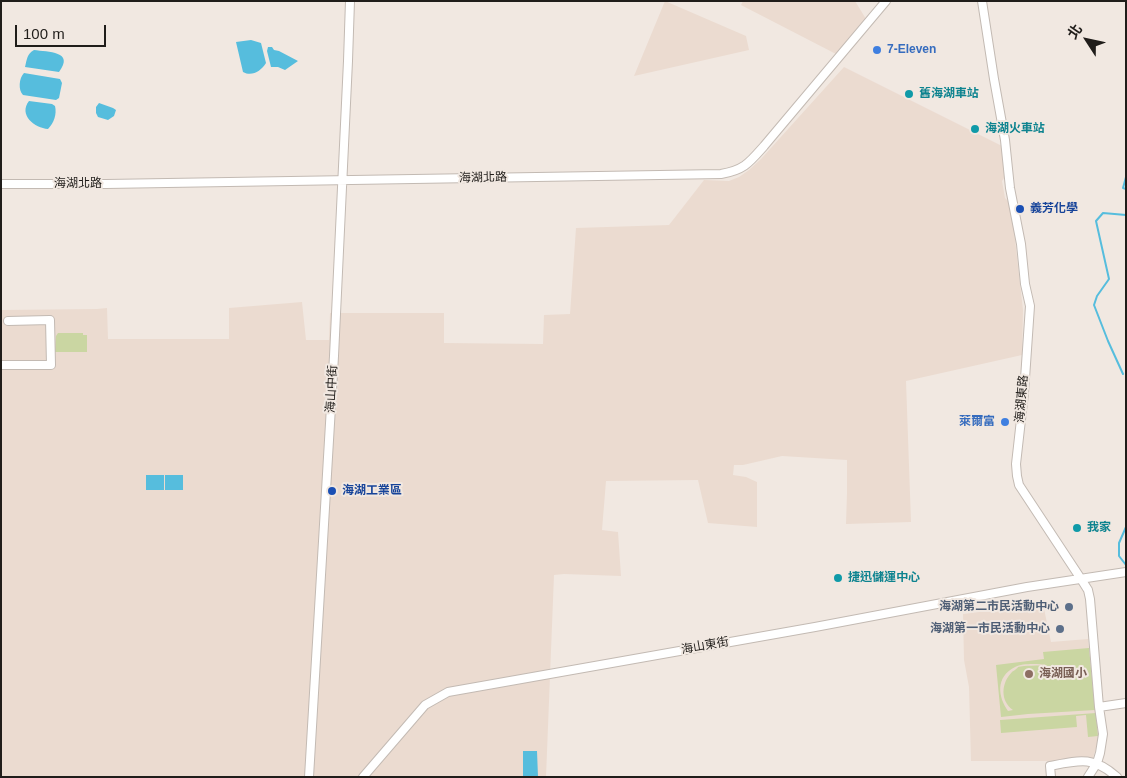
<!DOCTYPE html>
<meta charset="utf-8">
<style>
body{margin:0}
#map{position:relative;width:1127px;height:778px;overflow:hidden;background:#f1e8e1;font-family:Arial,"Noto Sans TC",sans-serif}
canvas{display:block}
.frame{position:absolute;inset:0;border:2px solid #201d1a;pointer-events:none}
.north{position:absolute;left:1062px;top:15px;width:50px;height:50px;-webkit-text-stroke:4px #f1e8e1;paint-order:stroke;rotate:305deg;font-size:14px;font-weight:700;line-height:20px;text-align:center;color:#201d1a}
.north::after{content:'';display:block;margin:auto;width:18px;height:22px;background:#201d1a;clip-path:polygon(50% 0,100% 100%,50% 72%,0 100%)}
.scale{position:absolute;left:15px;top:25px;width:91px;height:22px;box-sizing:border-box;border:2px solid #201d1a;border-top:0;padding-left:6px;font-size:15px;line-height:18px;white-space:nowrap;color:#201d1a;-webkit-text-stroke:4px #f1e8e1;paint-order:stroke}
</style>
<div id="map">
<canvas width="1127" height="778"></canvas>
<div class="frame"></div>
<div class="north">北</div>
<div class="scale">100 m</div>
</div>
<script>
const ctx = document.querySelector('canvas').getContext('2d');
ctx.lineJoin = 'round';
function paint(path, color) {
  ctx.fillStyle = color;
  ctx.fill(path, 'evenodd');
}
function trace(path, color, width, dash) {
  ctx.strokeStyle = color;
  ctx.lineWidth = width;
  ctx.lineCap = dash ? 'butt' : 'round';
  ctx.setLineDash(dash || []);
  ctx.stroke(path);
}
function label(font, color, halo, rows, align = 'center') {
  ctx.font = font + ' Arial,"Noto Sans TC",sans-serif';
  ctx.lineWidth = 4;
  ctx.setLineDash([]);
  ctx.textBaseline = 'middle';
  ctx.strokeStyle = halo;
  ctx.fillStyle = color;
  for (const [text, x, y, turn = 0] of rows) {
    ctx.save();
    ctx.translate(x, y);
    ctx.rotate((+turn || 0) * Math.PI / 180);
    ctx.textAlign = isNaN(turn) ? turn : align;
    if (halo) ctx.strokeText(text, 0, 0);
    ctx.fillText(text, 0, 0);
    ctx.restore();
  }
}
const built = new Path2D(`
 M665,1L746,36L749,50L634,76Z
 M743,1H855L866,19L836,54L741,5Z
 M844,67L1004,147L1007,174L1002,181L1005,198L1011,204L1023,310L1022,355L906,381L911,522L846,524L847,493V460L782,456L743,465H734L733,475L746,477L757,482V527L708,523L698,480L606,481L602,530L618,532L621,576L564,574L554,575L546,777H1V310L97,309L107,308L108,339H229V308L302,302L306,340H329L330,313H444V343L543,344L544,315L570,314L576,228L669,225L704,180L729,181L739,177L749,170L761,159Z
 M1043,604L1051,642L1088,639L1098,736V741L1093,758L1053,761H971L969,687L964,660L963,614Z`);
const green = new Path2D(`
 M58,333H83V335H87V352H55L56,336Z
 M1089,648L1095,710L1028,714L1001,717L996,665L1044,659L1043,652ZM1046,665C1040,666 1024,665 1018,667C1018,668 1012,672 1012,672C1001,683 1000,701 1013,710L1008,711C998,697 995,677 1015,667C1023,663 1039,664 1046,665Z
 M1096,713L1098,736L1088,737L1086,715L1076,716L1077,727L1001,733L1000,720Z`);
const water = new Path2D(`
 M251,40L261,43L266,63C261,71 252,77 243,72L236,42Z
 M268,47H272L274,50L279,51L298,61L285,70L278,67H271L267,51Z
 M34,50C48,52 75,51 59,72L25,67C27,59 27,54 34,50Z
 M24,73L60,79L62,83L59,98L56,100L23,95C18,90 19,78 24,73Z
 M29,101L52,104L55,106C57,114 54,123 48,129C35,128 18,115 29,101Z
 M99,103L113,108L116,110L114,116L108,120L98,117L96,113V107Z
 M146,475H164V490H146Z
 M165,475H183V490H165Z
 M523,751H537L538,777H523Z`);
const stream = new Path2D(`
 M1126,139V141
 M1126,177L1123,188L1126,189
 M1123,374L1108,341L1094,305L1097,296L1109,279L1096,221L1103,213L1126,215
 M1126,527L1119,543V556L1126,565`);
const minor = new Path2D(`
 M982,1L994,79L1005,140L1010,188L1021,244L1025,284L1030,306L1024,393L1016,464L1017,476L1019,485L1081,579L1088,590L1090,599L1099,707L1103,734L1100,753L1097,763L1088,777
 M1,184H106L721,174C744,170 749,163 764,146L886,1
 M1,365H51L50,320L8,321
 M1099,707L1126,703
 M309,777L334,356L348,61L350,1
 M363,777L425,705L448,692L815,627L1027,587L1126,572
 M1051,777L1050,766C1080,760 1093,756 1117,777`);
const markers = [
 [877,50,5,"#3f7fe0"],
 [909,94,5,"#0f9aa8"],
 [975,129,5,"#0f9aa8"],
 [1020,209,5,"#1a4fb4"],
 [1005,422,5,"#3f7fe0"],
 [332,491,5,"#1a4fb4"],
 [1077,528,5,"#0f9aa8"],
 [838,578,5,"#0f9aa8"],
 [1069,607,5,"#5c6f8a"],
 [1060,629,5,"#5c6f8a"],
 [1029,674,5,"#8d6e63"]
];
const shopNames = [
 ["7-Eleven",887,50],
 ["萊爾富",995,422,"right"]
];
const cultureNames = [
 ["舊海湖車站",919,94],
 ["海湖火車站",985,129],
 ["我家",1087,528],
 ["捷迅儲運中心",848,578]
];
const streetNames = [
 ["海湖北路",483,178,-1],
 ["海湖北路",78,184],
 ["海山中街",332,389,-87],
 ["海湖東路",1022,399,-85],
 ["海山東街",705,646,-10]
];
const transitNames = [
 ["義芳化學",1030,209],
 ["海湖工業區",342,491]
];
const serviceNames = [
 ["海湖第二市民活動中心",1059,607],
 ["海湖第一市民活動中心",1050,629]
];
const educationNames = [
 ["海湖國小",1039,674]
];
paint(built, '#ebdbd0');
paint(green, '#cad6a2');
paint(water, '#56bddd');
trace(stream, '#56bddd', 2);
trace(minor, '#c3bab3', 10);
trace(minor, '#fff', 8);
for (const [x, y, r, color] of markers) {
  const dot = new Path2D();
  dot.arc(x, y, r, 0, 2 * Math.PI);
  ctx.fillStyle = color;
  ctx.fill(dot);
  trace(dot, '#f1e8e1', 2);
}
label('bold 12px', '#366cbe', '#f1e8e1', shopNames, 'left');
label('bold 12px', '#0d838f', '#f1e8e1', cultureNames, 'left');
label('12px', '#201d1a', '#f1e8e1', streetNames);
label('bold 12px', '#164399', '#f1e8e1', transitNames, 'left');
label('bold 12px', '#4e5e75', '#f1e8e1', serviceNames, 'right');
label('bold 12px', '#785e54', '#f1e8e1', educationNames, 'left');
</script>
